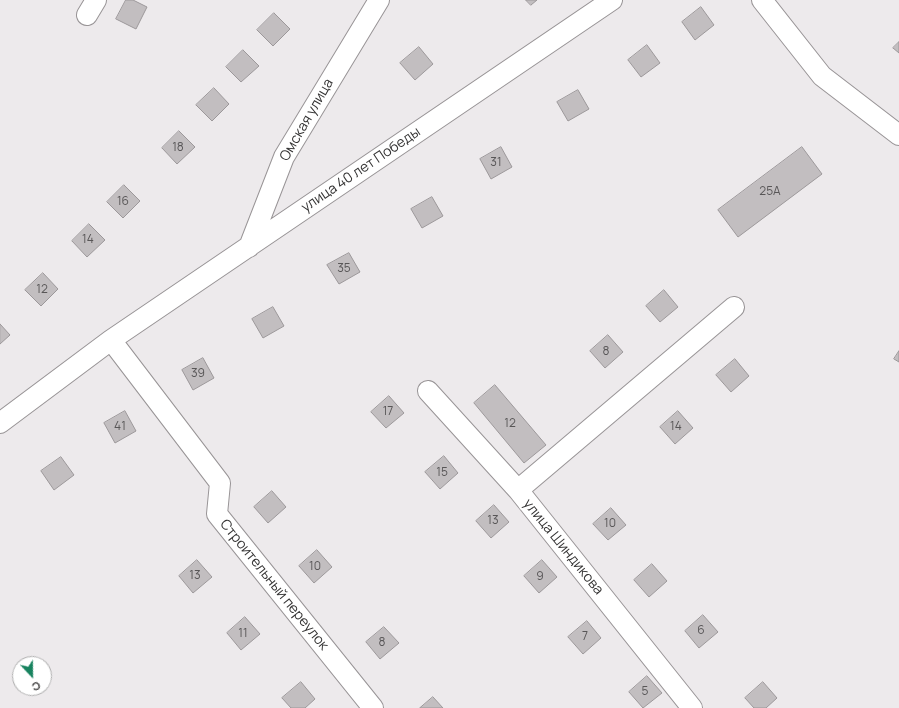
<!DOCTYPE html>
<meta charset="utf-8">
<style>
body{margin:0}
#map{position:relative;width:899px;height:708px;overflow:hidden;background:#edeaec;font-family:Manrope,sans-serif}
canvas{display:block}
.north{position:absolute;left:12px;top:656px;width:40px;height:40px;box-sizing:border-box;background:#fff;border:1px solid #aeaeae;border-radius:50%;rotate:158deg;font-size:11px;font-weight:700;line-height:16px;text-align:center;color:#353434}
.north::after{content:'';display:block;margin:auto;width:14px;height:18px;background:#18835f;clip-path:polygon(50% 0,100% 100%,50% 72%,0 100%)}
</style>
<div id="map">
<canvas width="899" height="708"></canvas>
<div class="north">С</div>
</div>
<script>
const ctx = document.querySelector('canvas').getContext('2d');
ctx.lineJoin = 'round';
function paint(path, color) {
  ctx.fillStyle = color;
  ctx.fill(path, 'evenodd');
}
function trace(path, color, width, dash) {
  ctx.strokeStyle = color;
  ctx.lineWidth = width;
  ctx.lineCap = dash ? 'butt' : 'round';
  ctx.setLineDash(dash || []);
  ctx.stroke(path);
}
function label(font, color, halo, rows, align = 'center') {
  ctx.font = font + ' Manrope,sans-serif';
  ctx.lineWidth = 4;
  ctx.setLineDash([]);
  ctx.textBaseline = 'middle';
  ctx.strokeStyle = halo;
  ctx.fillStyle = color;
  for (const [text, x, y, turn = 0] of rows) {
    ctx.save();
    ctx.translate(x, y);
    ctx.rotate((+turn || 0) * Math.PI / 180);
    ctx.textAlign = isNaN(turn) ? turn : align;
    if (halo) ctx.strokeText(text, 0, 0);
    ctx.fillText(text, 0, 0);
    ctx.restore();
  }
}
const building = new Path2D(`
 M126,0H133L147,7L136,29L116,19Z
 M526,0H537L531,5Z
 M701,7L714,25L695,40L682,22Z
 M274,13L290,29L273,46L257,30Z
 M899,42V53L893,48Z
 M647,45L660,63L641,77L628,60Z
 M419,47L433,64L415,80L400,63Z
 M243,50L259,66L241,82L226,67Z
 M214,88L229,104L212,121L196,105Z
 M578,90L589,109L568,121L557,102Z
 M179,131L195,147L177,164L162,148Z
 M501,147L512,167L491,179L480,159Z
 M802,147L822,174L738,237L718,210Z
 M124,185L140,201L123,218L107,202Z
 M432,197L443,216L422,228L411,209Z
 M89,224L105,240L87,257L72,241Z
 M349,253L360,272L339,284L327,265Z
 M43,273L58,289L41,306L25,290Z
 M664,290L678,307L660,322L646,306Z
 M273,307L284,326L263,338L252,319Z
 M0,324L10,335L0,344Z
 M608,335L623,352L605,368L590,351Z
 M899,351V362L894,359Z
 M203,358L214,378L193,390L182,370Z
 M735,359L749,376L731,392L716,375Z
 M495,385L546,445L524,463L474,403Z
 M389,396L404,413L386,428L371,412Z
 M125,411L136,431L115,443L104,423Z
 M678,411L693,428L675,444L660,427Z
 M444,456L458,473L440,489L425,472Z
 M61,457L74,475L54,490L41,471Z
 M272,491L286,507L268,523L254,507Z
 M494,505L509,522L491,538L476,521Z
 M611,508L626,525L608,540L593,524Z
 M317,550L332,567L314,583L299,566Z
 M197,560L212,577L193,593L179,576Z
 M542,560L557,577L539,593L524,576Z
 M652,564L667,581L649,597L634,580Z
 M703,615L718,632L699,648L685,631Z
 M245,617L260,634L241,650L227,633Z
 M587,621L601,638L583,654L568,637Z
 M384,627L399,643L380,659L366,642Z
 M647,676L662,693L643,708L629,692Z
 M301,682L315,699L305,708H291L282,698Z
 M763,682L777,698L766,708H754L745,698Z
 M433,697L443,708H420Z`);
const minor = new Path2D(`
 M762,0L822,76L899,135
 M87,15L96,0
 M249,247L284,157L379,0
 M111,340L220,483L217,514L373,708
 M428,391L518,490L692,708
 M0,423L111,340L612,0
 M518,490L734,307`);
const numberNames = [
 ["18",178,148],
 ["31",496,163],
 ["25А",770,192],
 ["16",123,202],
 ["14",88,240],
 ["35",344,269],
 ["12",42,290],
 ["8",606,352],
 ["39",198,374],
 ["17",388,412],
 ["12",510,424],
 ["41",120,427],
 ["14",676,427],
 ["15",442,473],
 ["13",493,521],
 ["10",610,524],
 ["10",315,567],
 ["13",195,576],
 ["9",540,577],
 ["6",701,631],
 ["11",243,634],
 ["7",585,637],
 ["8",382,643],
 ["5",645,692]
];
const streetNames = [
 ["Омская улица",307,120,-60],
 ["улица 40 лет Победы",361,170,-34],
 ["улица Шиндикова",563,547,51],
 ["Строительный переулок",274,585,51]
];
paint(building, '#c2bec0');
trace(building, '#9c989a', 1);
trace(minor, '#989496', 22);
trace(minor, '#fff', 20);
label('12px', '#585657', null, numberNames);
label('14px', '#353434', '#fff', streetNames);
</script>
